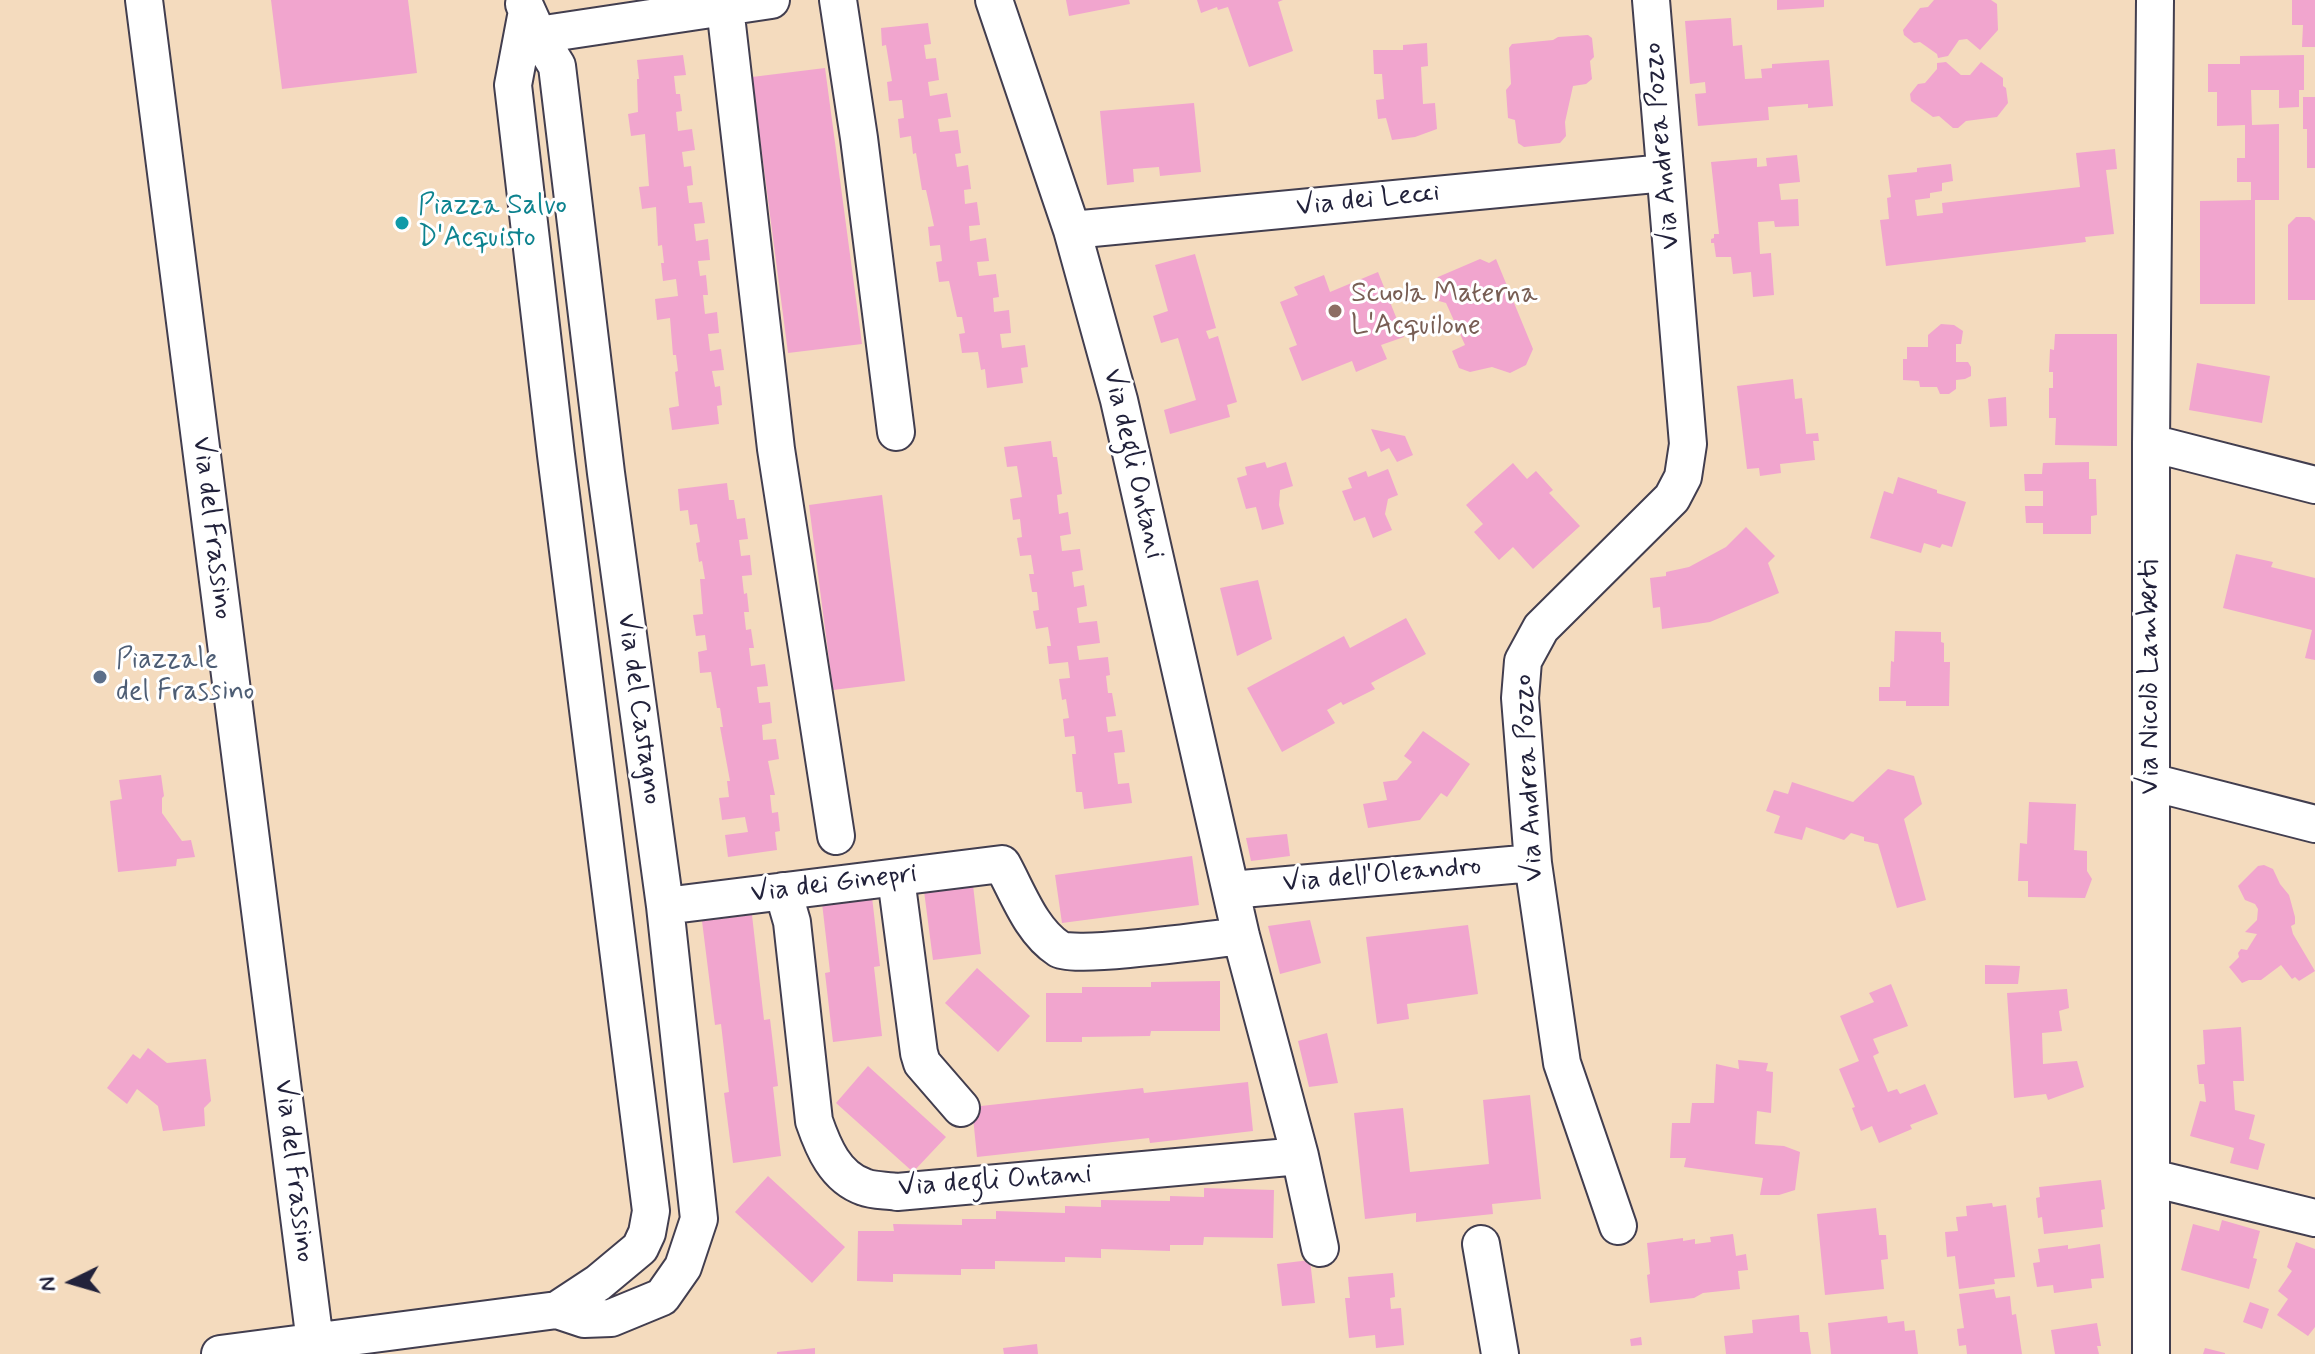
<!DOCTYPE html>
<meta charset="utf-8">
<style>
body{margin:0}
#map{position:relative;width:2315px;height:1354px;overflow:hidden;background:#f4dbbe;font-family:Mynerve,sans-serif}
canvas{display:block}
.north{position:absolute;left:32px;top:1242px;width:80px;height:80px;-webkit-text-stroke:6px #fff;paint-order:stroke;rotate:265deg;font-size:22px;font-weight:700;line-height:32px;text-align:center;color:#22223b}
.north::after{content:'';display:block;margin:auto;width:28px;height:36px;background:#22223b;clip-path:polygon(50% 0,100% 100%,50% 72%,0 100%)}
</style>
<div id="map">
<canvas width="2315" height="1354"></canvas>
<div class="north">N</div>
</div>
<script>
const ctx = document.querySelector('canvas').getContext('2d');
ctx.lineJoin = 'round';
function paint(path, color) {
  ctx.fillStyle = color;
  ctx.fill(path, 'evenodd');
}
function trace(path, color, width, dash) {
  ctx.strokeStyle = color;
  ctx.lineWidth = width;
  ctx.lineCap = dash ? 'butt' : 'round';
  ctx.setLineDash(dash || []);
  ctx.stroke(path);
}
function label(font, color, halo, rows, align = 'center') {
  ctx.font = font + ' Mynerve,sans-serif';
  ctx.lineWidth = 6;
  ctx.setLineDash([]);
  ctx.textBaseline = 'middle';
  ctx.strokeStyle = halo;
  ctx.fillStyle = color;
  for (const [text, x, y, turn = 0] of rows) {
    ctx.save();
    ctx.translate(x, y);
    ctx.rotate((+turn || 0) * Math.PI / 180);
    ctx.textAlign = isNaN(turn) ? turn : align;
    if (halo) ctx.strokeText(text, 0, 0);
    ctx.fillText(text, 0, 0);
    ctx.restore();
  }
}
const building = new Path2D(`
 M271,0H408L417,73L282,89Z
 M1066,0H1129L1130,4L1069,16Z
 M1197,0H1283L1278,2L1293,51L1249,67L1228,7L1218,10L1217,7L1201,13Z
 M1777,0H1824V7L1777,10Z
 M1934,0H1991L1997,4L1998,30L1980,50L1967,39L1959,40L1948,56L1938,58L1937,54L1920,42L1914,43L1904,35L1903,30L1920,8L1928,7Z
 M2292,0H2315V47H2302L2303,25H2292Z
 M1731,18L1733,46L1742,45L1745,79L1762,78L1761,69L1772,68V64L1829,60L1833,106L1808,108V104L1768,107L1769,120L1698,126L1695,94L1706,93L1705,82L1690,84L1685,21Z
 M928,23L931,44L924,45L926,59L936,58L939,80L928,82L930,96L947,93L951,117L938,119L940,132L958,130L961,153L955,154L957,167L968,165L971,189L964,190L965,204L977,202L980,225L969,226L970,241L986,238L989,261L977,262L979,276L996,274L999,297L993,298L994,312L1009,310L1011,333L1000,334L1002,348L1025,345L1028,367L1021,368L1023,383L987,388L985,369L981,370L978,352L962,353L959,334L965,333L962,317H957L949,281L939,282L936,262L942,261L940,245L930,246L928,227L934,226L926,190H922L916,153L913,154L911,136L900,138L898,119L904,118L902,100L889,101L887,82L892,81L886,45L882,46L881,28Z
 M1588,35L1592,38L1594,57L1590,61L1592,79L1586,84L1573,86L1565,122L1566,136L1560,143L1524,147L1518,143L1515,120L1508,118L1506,90L1511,84L1509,48L1512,44L1553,40L1558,37Z
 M1427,43L1428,66L1421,67L1423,104L1435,103L1437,129L1415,137L1392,140L1386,118L1378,119L1376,100L1384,99L1382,74H1374L1373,50H1403V45Z
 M683,55L686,75L674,76L676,94H680L682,111L676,112L678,131L692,129L695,150L682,152L684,167L691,166L693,185L687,186L689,203L702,202L705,223L694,224L696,241L708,239L710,260L698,261L700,276L706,275L708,295H703L705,314L717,312L719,333L708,334L710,351L721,349L724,370L712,371L715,387L720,386L722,405L717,406L719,424L672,430L669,408L679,406L675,372L678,371L676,355H673L670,318L657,320L655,299L678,296L676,279L663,281L661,263H664L662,245L658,246L656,207L642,209L639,187L649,186L645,134L631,136L628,114L638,112L637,79H639L637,60Z
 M2304,55V90H2299V107L2279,108V90H2251L2252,125L2279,124V200H2255V304H2200V201L2251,200V182H2237V158H2245V125L2217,126V92H2208V64H2240V56Z
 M1946,62L1961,75H1970L1981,62L2003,78V86L2006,88L2008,103L1997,117L1966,121L1958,128H1953L1939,116L1933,117L1911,101L1910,94L1918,84L1925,83L1937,69V63Z
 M825,68L862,344L788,353L752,77Z
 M2303,97H2315V168H2307V129H2303Z
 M1194,103L1201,172L1160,176L1159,167L1133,169L1134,182L1107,185L1100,111Z
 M2115,149L2117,169L2106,170L2114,234L2085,237L2086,242L1886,266L1880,220L1889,219L1887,198L1891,197L1888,175L1917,172V168L1951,164L1953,181L1942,183V191L1930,193V198L1915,200L1917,216L1943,213L1942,203L2080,187L2076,153Z
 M1797,155L1800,182L1779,184L1781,200L1798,199L1799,226L1775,227L1774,221L1758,222L1760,254L1771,253L1774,295L1753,297L1751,272L1733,274L1731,257H1716L1714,243H1711V239L1714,238V234H1719L1711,162L1757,158V167L1767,166L1766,158Z
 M2296,217H2310L2315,221V300H2288V225Z
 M1195,254L1216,328L1206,331L1209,339L1218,336L1237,402L1227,405L1230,417L1170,434L1164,410L1196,400L1178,338L1161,343L1153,316L1168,311L1155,265Z
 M1480,259L1489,263L1496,259L1533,349L1526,365L1510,373L1492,367L1470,372L1459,368L1452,351L1465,345L1446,303L1439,301L1434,285L1438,277Z
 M1378,272L1404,337L1381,345L1387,359L1356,372L1352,361L1302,381L1289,348L1297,345L1280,302L1298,295L1294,287L1324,275L1330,292Z
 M1941,324L1954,325L1963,331L1961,344H1956V362H1968L1971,367V376L1965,379L1956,380V389L1949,394H1940L1937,387H1920L1919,381L1903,380V359H1907V347H1928V335Z
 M2055,334H2117V446L2055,445L2056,418H2049V388H2053V372H2049L2050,349L2054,350Z
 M2197,363L2270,376L2262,423L2189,410Z
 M1793,379L1795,399L1802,398L1806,434L1818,433L1819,441H1813L1815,460L1780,464L1781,473L1760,476L1759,468L1747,469L1737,386Z
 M2006,397L2007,426L1990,427L1988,399Z
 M1371,429L1405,436L1413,455L1397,462L1389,448L1381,452Z
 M1051,441L1053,457H1057L1062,494L1057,495L1059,514L1068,512L1071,534L1060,536L1062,551L1080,549L1083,570L1072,572L1074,587L1084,585L1087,606L1077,608L1079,623L1097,621L1100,643L1077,646L1079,660L1108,657L1110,675L1106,676L1108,693H1112L1116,716L1106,717L1108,732L1122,730L1125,752L1114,753L1118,784L1129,783L1132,803L1084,809L1082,792H1076L1072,754H1076L1074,736L1065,737L1063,719L1069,718L1066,699L1062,700L1059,679L1070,678L1068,662L1049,664L1047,646H1051L1048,627L1036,629L1033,611L1039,610L1037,592H1032L1029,574H1034L1031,555L1020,556L1017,538L1022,537L1020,519L1013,520L1010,499L1022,497L1017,466L1007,467L1004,447Z
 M1265,462L1267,468L1286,462L1293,486L1280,490L1279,505L1284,524L1262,530L1256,507L1246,509L1237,478L1247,475L1245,467Z
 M2089,462V479H2096L2097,515L2091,516V534H2043V523H2026L2025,506H2043V491H2025L2024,474H2042L2043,463Z
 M1513,463L1527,479L1536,471L1553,490L1549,493L1580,526L1533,569L1513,547L1499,560L1474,532L1483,524L1466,505Z
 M1388,469L1398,495L1388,499L1385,514L1392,530L1373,538L1365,517L1354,521L1342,491L1352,488L1348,478L1366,471L1368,477Z
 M1898,477L1937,490V493L1966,502L1952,547L1942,544L1940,548L1924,543L1921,553L1870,538L1884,491L1893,494Z
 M727,483L729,500H734L737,519L745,518L748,539L739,540L741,556L750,555L752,575L742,576L744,594L747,593L749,612H744L746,630L751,629L754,648H749L751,666L765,664L768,686L757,687L759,703L770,702L772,723L762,725L763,740L776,739L779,759L768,761L775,795H770L772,813L778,812L780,831L775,832L777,850L728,857L725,835L748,832L745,817L722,820L719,798L729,797L727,781H730L720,727H723L720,708H717L711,672L700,673L698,652L707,650L705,635L696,636L693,615L703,614L700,579H705L702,561L699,562L696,543L700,542L697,524L690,525L688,510L680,511L678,489Z
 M882,495L905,681L833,690L809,505Z
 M1746,527L1775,556L1768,563L1779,593L1710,622L1662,629L1660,607L1653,608L1650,578L1666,576V572L1689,567L1726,547Z
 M2236,554L2273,562L2271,567L2315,578V660L2305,658L2312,630L2223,608Z
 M1258,580L1272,639L1237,656L1220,588Z
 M1406,618L1426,654L1371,683L1375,689L1343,705L1341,702L1327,710L1335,723L1282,752L1247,688L1344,636L1350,648Z
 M1895,631L1941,632V642L1944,643V662H1950L1949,706H1906V701H1879V687H1890L1891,661L1894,662Z
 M1423,731L1470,764L1447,797L1441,793L1420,820L1368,828L1363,804L1387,800L1383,782L1397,780L1412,762L1404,756Z
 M1888,769L1914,776L1922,804L1904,819L1926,900L1897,908L1878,844L1864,841V837L1851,833L1844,840L1806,827L1802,840L1774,833L1780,816L1766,811L1774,790L1788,794L1792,782L1853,802Z
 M161,775L164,796L162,798V813L182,841L191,840L195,857L177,859L176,866L118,872L110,801L122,799L119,780Z
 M2029,802L2076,804L2074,850L2087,851V871L2092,879L2085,898L2028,897V881H2018L2020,843L2027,844Z
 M1287,834L1290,856L1251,861L1246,838Z
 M1192,856L1199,905L1062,923L1055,875Z
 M2264,865L2273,869L2280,884L2289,895L2295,917V924L2291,926L2293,934L2315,971L2299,981L2295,977L2292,979L2281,965L2261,980H2249L2242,983L2229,967L2239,957L2238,953L2241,949L2247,950L2257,934L2245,932L2257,920L2258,909L2255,904L2245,900L2238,886L2258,866Z
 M973,885L981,954L933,960L924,891Z
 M872,897L880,966L874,967L882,1036L833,1042L825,973L830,972L822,903Z
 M752,915L764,1020L770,1019L778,1086L773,1087L781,1156L733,1163L724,1093L729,1092L721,1024L715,1025L702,921Z
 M1310,920L1321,963L1280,974L1268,926Z
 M1468,925L1478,994L1407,1004L1409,1019L1377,1024L1366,937Z
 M1985,965L2020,966L2018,984H1985Z
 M977,968L1030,1016L998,1052L945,1003Z
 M1220,981V1031H1151L1150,1036L1082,1037V1042H1046V993H1082V987H1151V982Z
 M1891,984L1908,1026L1873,1039L1879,1053L1873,1056L1888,1092L1897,1089L1900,1094L1925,1084L1938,1114L1910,1125L1912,1129L1879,1143L1872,1126L1861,1131L1852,1108L1855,1107L1839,1069L1859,1061L1840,1016L1874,1002L1869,993Z
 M2067,989L2069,1008L2059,1011L2062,1031L2042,1033L2043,1064L2077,1061L2084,1087L2048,1100L2046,1094L2014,1098L2007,993Z
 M2241,1027L2244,1081H2233L2235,1110L2255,1115L2249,1139L2265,1144L2258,1170L2230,1163L2234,1148L2190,1136L2200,1101L2206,1102L2204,1084H2199L2197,1065L2205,1064L2203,1030Z
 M1327,1033L1338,1083L1309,1087L1298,1041Z
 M148,1048L167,1063L206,1059L211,1101L204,1108L205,1126L163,1131L158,1106L137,1089L127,1104L107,1088L133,1054L140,1059Z
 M1738,1060L1768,1063L1766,1071L1773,1072L1771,1113L1757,1111L1755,1144L1784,1146L1800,1152L1795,1190L1779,1195H1760L1763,1178L1684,1167L1686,1158H1670L1672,1123H1690L1692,1103H1714L1716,1064L1739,1069Z
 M868,1066L946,1137L913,1172L836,1103Z
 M1248,1082L1253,1131L1150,1143L1149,1138L977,1157L972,1107L1143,1088L1144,1093Z
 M1530,1095L1541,1199L1492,1204L1493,1214L1416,1222V1213L1365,1219L1354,1113L1403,1108L1410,1172L1489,1164L1483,1100Z
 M768,1176L845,1247L812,1283L735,1212Z
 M2101,1180L2105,1209L2101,1210L2103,1227L2044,1234L2042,1217L2038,1218L2036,1198L2040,1197L2039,1187Z
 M1204,1188L1274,1190L1273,1238L1204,1237L1203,1245H1170V1251L1101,1249V1258L1065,1257V1262L995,1261V1269H961V1275L893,1274V1282L857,1281L858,1231H894L893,1224L962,1225V1219H996V1211L1065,1213V1206L1101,1207V1200L1170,1201V1196L1204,1197Z
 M1992,1203L1993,1207L2006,1205L2015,1277L1994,1279L1995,1284L1959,1289L1955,1256L1947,1257L1945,1232L1958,1231L1956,1217L1967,1216L1966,1206Z
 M1876,1208L1879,1235H1886L1888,1259L1881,1260L1884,1289L1825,1295L1817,1214Z
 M2222,1220L2260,1231L2253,1258L2257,1259L2249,1289L2181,1270L2193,1224L2219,1231Z
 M1733,1234L1736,1256L1746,1254L1748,1270L1738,1271L1740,1289L1703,1293L1694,1298L1650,1303L1647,1275L1650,1274L1647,1243L1683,1238V1241L1695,1239V1244L1711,1242L1710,1237Z
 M2296,1242L2315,1249V1327L2308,1336L2277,1315L2288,1299L2278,1291L2292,1271L2287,1267Z
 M2100,1244L2104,1278L2091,1279L2092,1288L2054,1293L2053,1285L2037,1287L2033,1263L2040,1262L2038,1249L2068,1245V1249Z
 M1310,1260L1315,1303L1282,1306L1277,1264Z
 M1393,1273L1395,1297L1390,1298L1391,1309L1401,1308L1404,1345L1376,1348L1375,1335L1349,1338L1345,1298H1350L1348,1277Z
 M1994,1289L1996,1298L2010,1296L2012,1315L2016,1314L2022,1354H1967L1966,1345L1959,1346L1957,1329L1964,1328L1959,1294Z
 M2250,1302L2269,1309L2262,1329L2243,1322Z
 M1799,1315L1800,1332H1808L1811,1354H1726L1724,1336L1753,1333L1752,1320Z
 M1887,1316L1888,1323L1904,1321L1905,1331L1915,1330L1918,1354H1831L1828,1323Z
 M2097,1323L2101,1346H2097L2099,1354H2055L2051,1330Z
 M1641,1337L1642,1345L1631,1346L1630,1339Z
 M1037,1344L1038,1354H1004L1003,1348Z
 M815,1348V1354H777V1352Z
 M2205,1348L2225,1353V1354H2203Z`);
const street = new Path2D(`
 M144,0L315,1342
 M838,0L859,138L896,432
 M994,0L1072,230L1119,400L1241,936L1300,1156L1320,1248
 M524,4L538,35L557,66L606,473L665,906L699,1219L683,1267L662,1297L611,1318L584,1319L557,1310
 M725,7L776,449L836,836
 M538,35L771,0
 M1072,230L1665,173
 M2151,443L2315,485
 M2151,782L2315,824
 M896,878L919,1053L922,1063L961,1108
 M1231,890L1533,863
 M783,891L792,922L814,1121C823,1147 835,1177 864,1187C874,1191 887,1190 897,1192L1300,1156
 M665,906L1002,864C1018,893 1031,931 1059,949C1073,959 1215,939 1241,936
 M2152,1178L2315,1218
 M1618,1226L1562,1063L1533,863L1520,698L1523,661L1541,628L1672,498L1683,477L1688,444L1651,0
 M1481,1244L1500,1354
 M220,1354L557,1310L598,1283L640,1248L647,1233L651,1211L556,455L513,85L527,11
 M2151,1354V443L2155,0`);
const markers = [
 [402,223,8,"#0f9aa8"],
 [1335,311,8,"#8d6e63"],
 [100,677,8,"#5c6f8a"]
];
const streetNames = [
 ["Via Andrea Pozzo",1663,146,-95],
 ["Via dei Lecci",1368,201,-6],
 ["Via degli Ontani",1132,464,77],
 ["Via del Frassino",211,528,83],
 ["Via Nicolò Lamberti",2151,677,-90],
 ["Via del Castagno",638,709,82],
 ["Via Andrea Pozzo",1530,778,-93],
 ["Via dell'Oleandro",1382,876,-5],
 ["Via dei Ginepri",834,885,-7],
 ["Via del Frassino",293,1171,83],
 ["Via degli Ontani",995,1182,-4]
];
const cultureNames = [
 ["Piazza Salvo",418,207],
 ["D'Acquisto",418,239]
];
const educationNames = [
 ["Scuola Materna",1351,295],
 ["L'Acquilone",1351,327]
];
const serviceNames = [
 ["Piazzale",116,661],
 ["del Frassino",116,693]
];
paint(building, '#f1a5ce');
trace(street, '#423e4f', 40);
trace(street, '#fff', 36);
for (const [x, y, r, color] of markers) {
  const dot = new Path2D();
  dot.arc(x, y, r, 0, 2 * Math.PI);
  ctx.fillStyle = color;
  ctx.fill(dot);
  trace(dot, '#fff', 3);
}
label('28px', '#22223b', '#fff', streetNames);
label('28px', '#0d838f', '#fff', cultureNames, 'left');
label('28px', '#785e54', '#fff', educationNames, 'left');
label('28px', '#4e5e75', '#fff', serviceNames, 'left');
</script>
